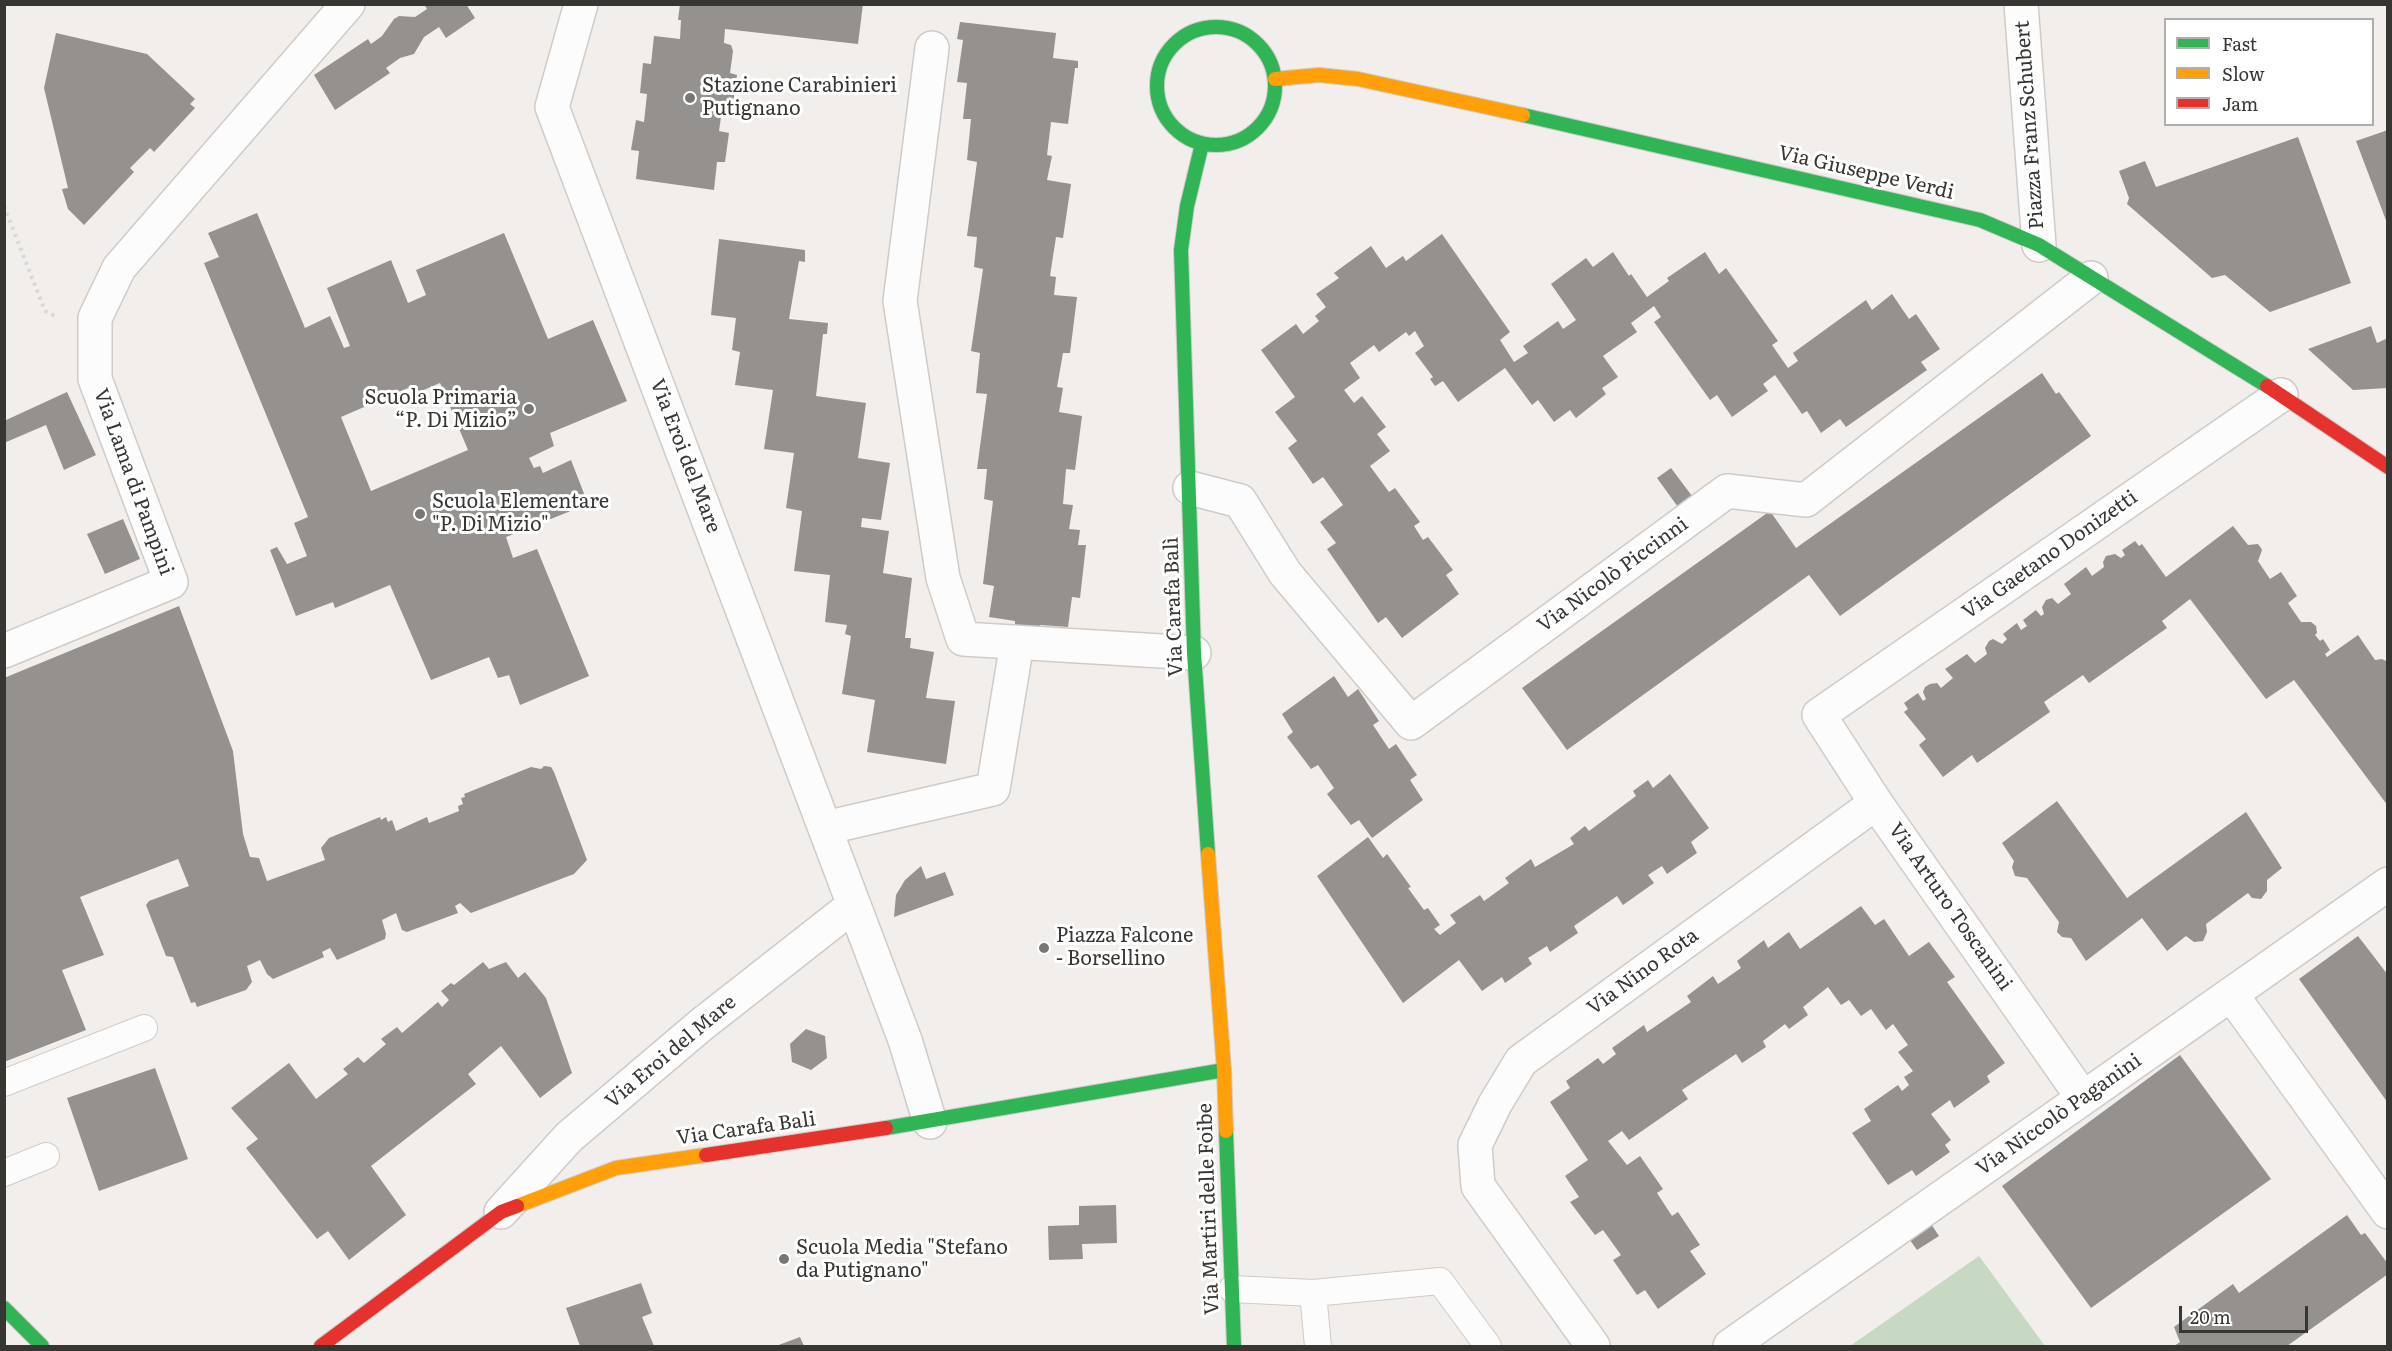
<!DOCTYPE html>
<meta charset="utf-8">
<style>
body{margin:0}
#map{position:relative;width:2392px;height:1351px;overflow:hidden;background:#f1eeeb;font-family:Literata,serif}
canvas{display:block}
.frame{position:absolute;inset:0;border:6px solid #383633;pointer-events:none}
.legend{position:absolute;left:2164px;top:18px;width:210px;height:108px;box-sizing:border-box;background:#fff;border:2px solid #afafad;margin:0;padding:8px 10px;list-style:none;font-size:18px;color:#383633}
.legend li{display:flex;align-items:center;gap:12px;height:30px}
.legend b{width:30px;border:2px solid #afafad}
.scale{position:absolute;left:2179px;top:1306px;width:129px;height:27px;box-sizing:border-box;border:3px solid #383633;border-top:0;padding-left:8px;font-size:18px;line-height:21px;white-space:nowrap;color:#383633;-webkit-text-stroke:4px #fff;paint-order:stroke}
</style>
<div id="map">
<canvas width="2392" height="1351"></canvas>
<div class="frame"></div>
<ul class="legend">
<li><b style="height:8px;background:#30b455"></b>Fast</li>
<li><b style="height:8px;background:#ff9f0a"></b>Slow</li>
<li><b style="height:8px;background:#e5322d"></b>Jam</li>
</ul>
<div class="scale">20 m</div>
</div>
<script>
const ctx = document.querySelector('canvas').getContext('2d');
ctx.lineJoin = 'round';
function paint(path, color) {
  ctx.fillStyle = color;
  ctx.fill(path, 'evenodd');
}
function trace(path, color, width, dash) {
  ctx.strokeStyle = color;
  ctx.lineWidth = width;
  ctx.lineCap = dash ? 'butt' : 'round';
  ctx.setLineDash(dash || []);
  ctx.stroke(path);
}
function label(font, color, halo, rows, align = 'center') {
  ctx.font = font + ' Literata,serif';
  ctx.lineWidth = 6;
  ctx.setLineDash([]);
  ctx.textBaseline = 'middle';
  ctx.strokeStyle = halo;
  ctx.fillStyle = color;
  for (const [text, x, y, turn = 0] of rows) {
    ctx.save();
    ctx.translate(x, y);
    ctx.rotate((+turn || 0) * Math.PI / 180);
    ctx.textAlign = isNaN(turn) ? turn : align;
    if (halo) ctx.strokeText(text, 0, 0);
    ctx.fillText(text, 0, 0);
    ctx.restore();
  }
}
const green = new Path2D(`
 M1979,1256L2045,1346H1850Z`);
const building = new Path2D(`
 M424,4H466L475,18L446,38L439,27L424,37L414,54L400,58L386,68L390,73L335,110L314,75L368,39L371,44L382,36L394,19L399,16L415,17L427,9Z
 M680,4H863L858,44L725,29L724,43L731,45L733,51L730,73L737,75L733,104L723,103L719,131L729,133L725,162H717L714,190L636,179L639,151L631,150L636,120L644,122L647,94L640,93L643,63L651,64L654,36L680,39L681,20H678Z
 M960,22L1056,33L1053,58L1078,61V68H1075L1068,124L1051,122L1047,155L1052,156L1047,180L1071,184L1063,238L1056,237L1050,276L1056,277L1054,295L1077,297L1070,353H1063L1057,387L1063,388L1059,412L1082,416L1075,470L1066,469L1063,504L1073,505L1069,529L1080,530L1078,545H1086L1080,598L1072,597L1068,627L1040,625L1039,632L1015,629V621L989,617L994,586L983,584L993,501L984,499L987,469H977L987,394L976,393L980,353L971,351L983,269L974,267L977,237L967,236L977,162L967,160L971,119H963L967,83L957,82L963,40L957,39Z
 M56,33L147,54L195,99L190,104L195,108L154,152L150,148L130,168L134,172L84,225L68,209L62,189L68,188L44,88Z
 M2388,130V223H2387L2356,141Z
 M2298,137L2351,283L2270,312L2225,275L2212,278L2127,204L2129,198L2119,171L2145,161L2156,187Z
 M257,213L305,328L330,316L344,348L350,346L327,288L391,260L408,303L426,295L416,270L504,233L548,339L593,320L627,401L550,433L554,446L529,458L534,468L540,466L543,473L571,460L588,504L506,537L513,558L537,549L589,676L520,705L509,675L498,678L489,657L431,680L390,585L335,608L333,602L296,616L270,550L277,547L287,564L307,556L294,523L308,517L204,263L219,257L208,233ZM440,383L468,450L371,491L341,417L415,385L419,392Z
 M1442,234L1510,332L1500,340L1514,362L1528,353L1523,346L1558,321L1563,329L1576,320L1551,284L1586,258L1593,267L1613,252L1629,276L1631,274L1647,297L1669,281L1667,278L1705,252L1719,274L1726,268L1778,341L1772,345L1788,368L1798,361L1793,353L1866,300L1872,310L1892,294L1909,319L1916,314L1940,349L1921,362L1927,370L1846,427L1840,419L1821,433L1807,411L1802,414L1775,375L1763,384L1768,391L1732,417L1717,395L1710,400L1654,322L1661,317L1654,306L1631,323L1637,332L1603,356L1618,377L1602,388L1606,394L1576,418L1570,410L1554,422L1538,400L1532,405L1505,368L1458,402L1443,381L1435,386L1430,379L1433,377L1415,353L1424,346L1415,331L1409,336L1406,332L1379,352L1374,345L1350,363L1360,378L1344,390L1354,403L1362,396L1386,427L1377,434L1390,451L1370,466L1389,492L1395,488L1420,522L1414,526L1423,540L1428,537L1453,570L1446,575L1459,594L1402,638L1386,617L1378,623L1327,549L1336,543L1320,522L1343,505L1323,477L1313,484L1288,448L1297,441L1275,412L1295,397L1261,350L1296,324L1303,334L1319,321L1315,316L1326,307L1316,294L1339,278L1334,273L1371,246L1386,268L1403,256L1406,261Z
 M719,239L805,250V262L799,261L789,319L828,323L827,334H823L816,396L866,403L858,458L890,463L881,520L862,518L861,527L889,531L883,573L912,578L905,638H911L910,648L934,652L926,698L955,701L946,764L867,752L875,700L842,694L851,636L845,634L847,625L825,622L830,575L794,571L802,511L786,508L794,453L764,449L773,390L735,385L740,352L732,350L736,318L711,315Z
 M2371,326L2377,343L2388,338V388L2353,390L2308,349Z
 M2042,373L2056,394L2059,392L2091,436L1840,616L1809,575L1567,750L1522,688L1770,511L1796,548Z
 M67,392L96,455L64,470L46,425L4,443V421Z
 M1671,468L1692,496L1678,507L1657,478Z
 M123,519L140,559L105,574L87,534Z
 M2233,526L2248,545L2258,544L2261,548L2262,550L2258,561L2270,579L2281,572L2297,596L2288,603L2301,622H2311L2316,626L2317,633L2315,635L2320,641L2323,639L2330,650L2325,654L2327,657L2358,635L2375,660L2382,659L2388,662V806L2294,680L2266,699L2190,599L2162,621L2167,628L2089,683L2083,675L2044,702L2050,712L1977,763L1972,755L1943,777L1919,745L1926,739L1904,712L1908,709L1904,703L1918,693L1923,701L1926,699L1923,692L1925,687L1930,684L1937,683L1941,688L1953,678L1945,669L1967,654L1975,663L1987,654L1985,648L1989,641L1993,639L2002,644L2007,639L2003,634L2017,623L2021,630L2027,626L2023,620L2036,610L2041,616L2044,614L2042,607L2046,600L2052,598L2058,604L2071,594L2064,584L2086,567L2092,576L2104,567L2103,562L2106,556L2115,554L2121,558L2125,555L2122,550L2135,541L2139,546L2142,544L2166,577Z
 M179,606L233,751L243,834L250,857L259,858L267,881L325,860L321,848L329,838L380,817L381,820L386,817L388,822L392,820L396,831L427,817L429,823L459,811L458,806L463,804L461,798L465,797L464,794L531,767L541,769L544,766L551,767L554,772L587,860L574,874L471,913L460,903L455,906L458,913L407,932L402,930L396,913L382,920L386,934L385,939L337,960L330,948L322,952L324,957L273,979L267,974L260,960L247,966L252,982L246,990L197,1007L195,1002L191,1003L173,957L166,956L146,905L149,901L189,886L178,859L80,897L104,955L62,970L86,1030L4,1062V678Z
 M1334,676L1348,697L1358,689L1379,721L1373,725L1389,749L1396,744L1417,775L1410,780L1423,800L1372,838L1359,820L1351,825L1327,794L1334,788L1318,765L1311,769L1287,737L1293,732L1282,714Z
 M1670,774L1709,828L1691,842L1697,853L1667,874L1662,866L1648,875L1654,883L1623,905L1617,896L1574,926L1578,933L1550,952L1547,946L1528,958L1532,964L1505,983L1502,977L1482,991L1459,960L1403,1003L1317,876L1368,837L1383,858L1387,854L1411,887L1408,888L1424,910L1428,908L1440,925L1434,929L1440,935L1456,923L1450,915L1480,895L1484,901L1509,883L1505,878L1531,859L1535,867L1574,844L1570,838L1585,826L1589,831L1636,796L1633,791L1648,780L1653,788Z
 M2057,801L2127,898L2246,812L2282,868L2267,880V891L2261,899L2252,898L2248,893L2206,924L2207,932L2203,941L2194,942L2186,936L2167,951L2142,918L2086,961L2071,938L2062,937L2057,932L2059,922L2027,878L2015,876L2012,867L2014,861L2002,843Z
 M921,866L926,879L945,872L954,895L894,917L896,895L905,880Z
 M1861,906L1875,925L1884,919L1909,956L1929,942L1955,977L1947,982L2005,1063L1987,1076L1990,1082L1954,1108L1950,1100L1931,1114L1951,1140L1945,1145L1950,1152L1916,1176L1912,1170L1888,1185L1852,1133L1871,1121L1864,1109L1898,1085L1902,1091L1909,1085L1904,1077L1913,1071L1898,1052L1908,1045L1893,1024L1886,1030L1871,1009L1861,1016L1849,1000L1841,1005L1828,987L1803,1007L1808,1015L1789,1029L1785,1024L1763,1041L1766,1047L1742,1063L1736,1054L1682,1090L1688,1099L1629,1140L1622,1131L1608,1141L1627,1165L1640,1156L1663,1189L1657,1193L1672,1216L1678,1212L1700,1245L1690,1251L1706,1274L1658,1309L1645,1290L1637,1295L1613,1260L1621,1255L1603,1230L1595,1235L1570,1202L1579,1197L1565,1176L1588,1160L1550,1102L1570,1088L1566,1081L1598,1058L1603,1064L1616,1054L1612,1048L1644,1025L1647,1032L1691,1002L1687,996L1713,976L1718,984L1741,968L1737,961L1764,940L1768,948L1789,932L1800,949Z
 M2358,936L2388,975V1103L2299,979Z
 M483,962L489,969L506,962L518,978L525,972L546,998L572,1073L540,1098L501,1046L468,1074L476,1084L371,1166L406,1215L349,1260L328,1231L317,1239L246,1148L258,1139L231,1108L289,1063L316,1099L348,1074L343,1069L358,1057L364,1063L386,1044L381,1039L397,1027L402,1033L438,1002L442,1007L449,1000L441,991L451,983L454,985Z
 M806,1029L825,1036L827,1058L811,1070L792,1062L790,1044Z
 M2180,1055L2271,1179L2091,1308L2002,1186Z
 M155,1068L188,1159L99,1191L67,1098Z
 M1116,1205L1117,1243L1082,1244L1083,1259L1049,1260L1048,1226L1079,1225V1206Z
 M2347,1215L2361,1235L2365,1233L2388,1264V1274L2287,1346H2174L2180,1342L2174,1327L2233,1284L2239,1293Z
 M1931,1224L1939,1236L1917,1250L1910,1240Z
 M641,1283L652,1313L642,1317L654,1346H580L566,1308Z
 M800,1337L804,1346H776Z`);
const path = new Path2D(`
 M4,206L45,311L57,317`);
const lane = new Path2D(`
 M4,1083L144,1028
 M4,1173L46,1156
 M1232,1289L1313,1293
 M1318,1346L1313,1293L1440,1281L1488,1346`);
const street = new Path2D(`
 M581,4L552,107L905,1040L930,1122
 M2021,4L2039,245
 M932,48L900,301L943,578L963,639L1194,653
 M1190,488L1240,501L1285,573L1411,723L1727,491L1806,500L2091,278
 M4,651L171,582L95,379V318L119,268L348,4
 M825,828L993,789L1017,643
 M2231,994L2388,1212
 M2083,1098L1876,803L1819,715L2281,395
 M501,1212L569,1137L701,1025L854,905
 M1593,1346L1478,1186L1475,1145L1495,1104L1521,1061L1876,803
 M1730,1346L2388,884`);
const fast = new Path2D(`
 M1157 86a59 59 0 1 1 118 0a59 59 0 1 1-118 0Z
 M1523,115L1980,220L2039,245L2267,386
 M1202,144L1187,206L1181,250L1194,653L1208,854
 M886,1128L1224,1070
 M1226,1131L1234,1346
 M4,1308L42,1346`);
const slow = new Path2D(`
 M1275,79L1319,75L1358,79L1523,115
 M1208,854L1224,1070L1226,1131
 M517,1206L616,1168L706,1155`);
const jam = new Path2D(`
 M2267,386L2388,467
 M706,1155L886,1128
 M321,1346L501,1212L517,1206`);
const markers = [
 [690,98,6,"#797673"],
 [529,409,6,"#797673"],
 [420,514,6,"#797673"],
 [1044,948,6,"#797673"],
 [784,1259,6,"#797673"]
];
const poiNames = [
 ["Stazione Carabinieri",702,86],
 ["Putignano",702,109],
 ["Scuola Primaria",517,398,"right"],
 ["“P. Di Mizio”",517,421,"right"],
 ["Scuola Elementare",432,502],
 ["\"P. Di Mizio\"",432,525],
 ["Piazza Falcone",1056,936],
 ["- Borsellino",1056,959],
 ["Scuola Media \"Stefano",796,1248],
 ["da Putignano\"",796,1271]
];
const streetNames = [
 ["Piazza Franz Schubert",2030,125,-94],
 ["Via Giuseppe Verdi",1866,173,13],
 ["Via Eroi del Mare",685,456,69],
 ["Via Lama di Pampini",133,482,70],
 ["Via Gaetano Donizetti",2050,555,-35],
 ["Via Nicolò Piccinni",1613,575,-36],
 ["Via Carafa Balì",1174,607,-92],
 ["Via Arturo Toscanini",1950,907,55],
 ["Via Nino Rota",1643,972,-36],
 ["Via Eroi del Mare",671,1052,-40],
 ["Via Niccolò Paganini",2059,1115,-35],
 ["Via Carafa Bali",746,1129,-8],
 ["Via Martiri delle Foibe",1209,1209,-92]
];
paint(green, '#c8d9c3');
paint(building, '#94918f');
trace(lane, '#cecbc9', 28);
trace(street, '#cecbc9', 36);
trace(fast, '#cecbc9', 16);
trace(slow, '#cecbc9', 16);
trace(jam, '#cecbc9', 16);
trace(path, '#d9d8d7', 4, [3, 4.5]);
trace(lane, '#fdfcfc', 26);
trace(street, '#fdfcfc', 33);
trace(fast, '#30b455', 14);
trace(slow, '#ff9f0a', 14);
trace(jam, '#e5322d', 14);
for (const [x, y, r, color] of markers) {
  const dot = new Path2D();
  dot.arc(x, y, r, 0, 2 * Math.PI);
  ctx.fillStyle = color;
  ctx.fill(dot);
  trace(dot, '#fff', 2);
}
label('20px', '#383633', '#fff', poiNames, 'left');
label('20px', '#383633', '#fff', streetNames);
</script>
